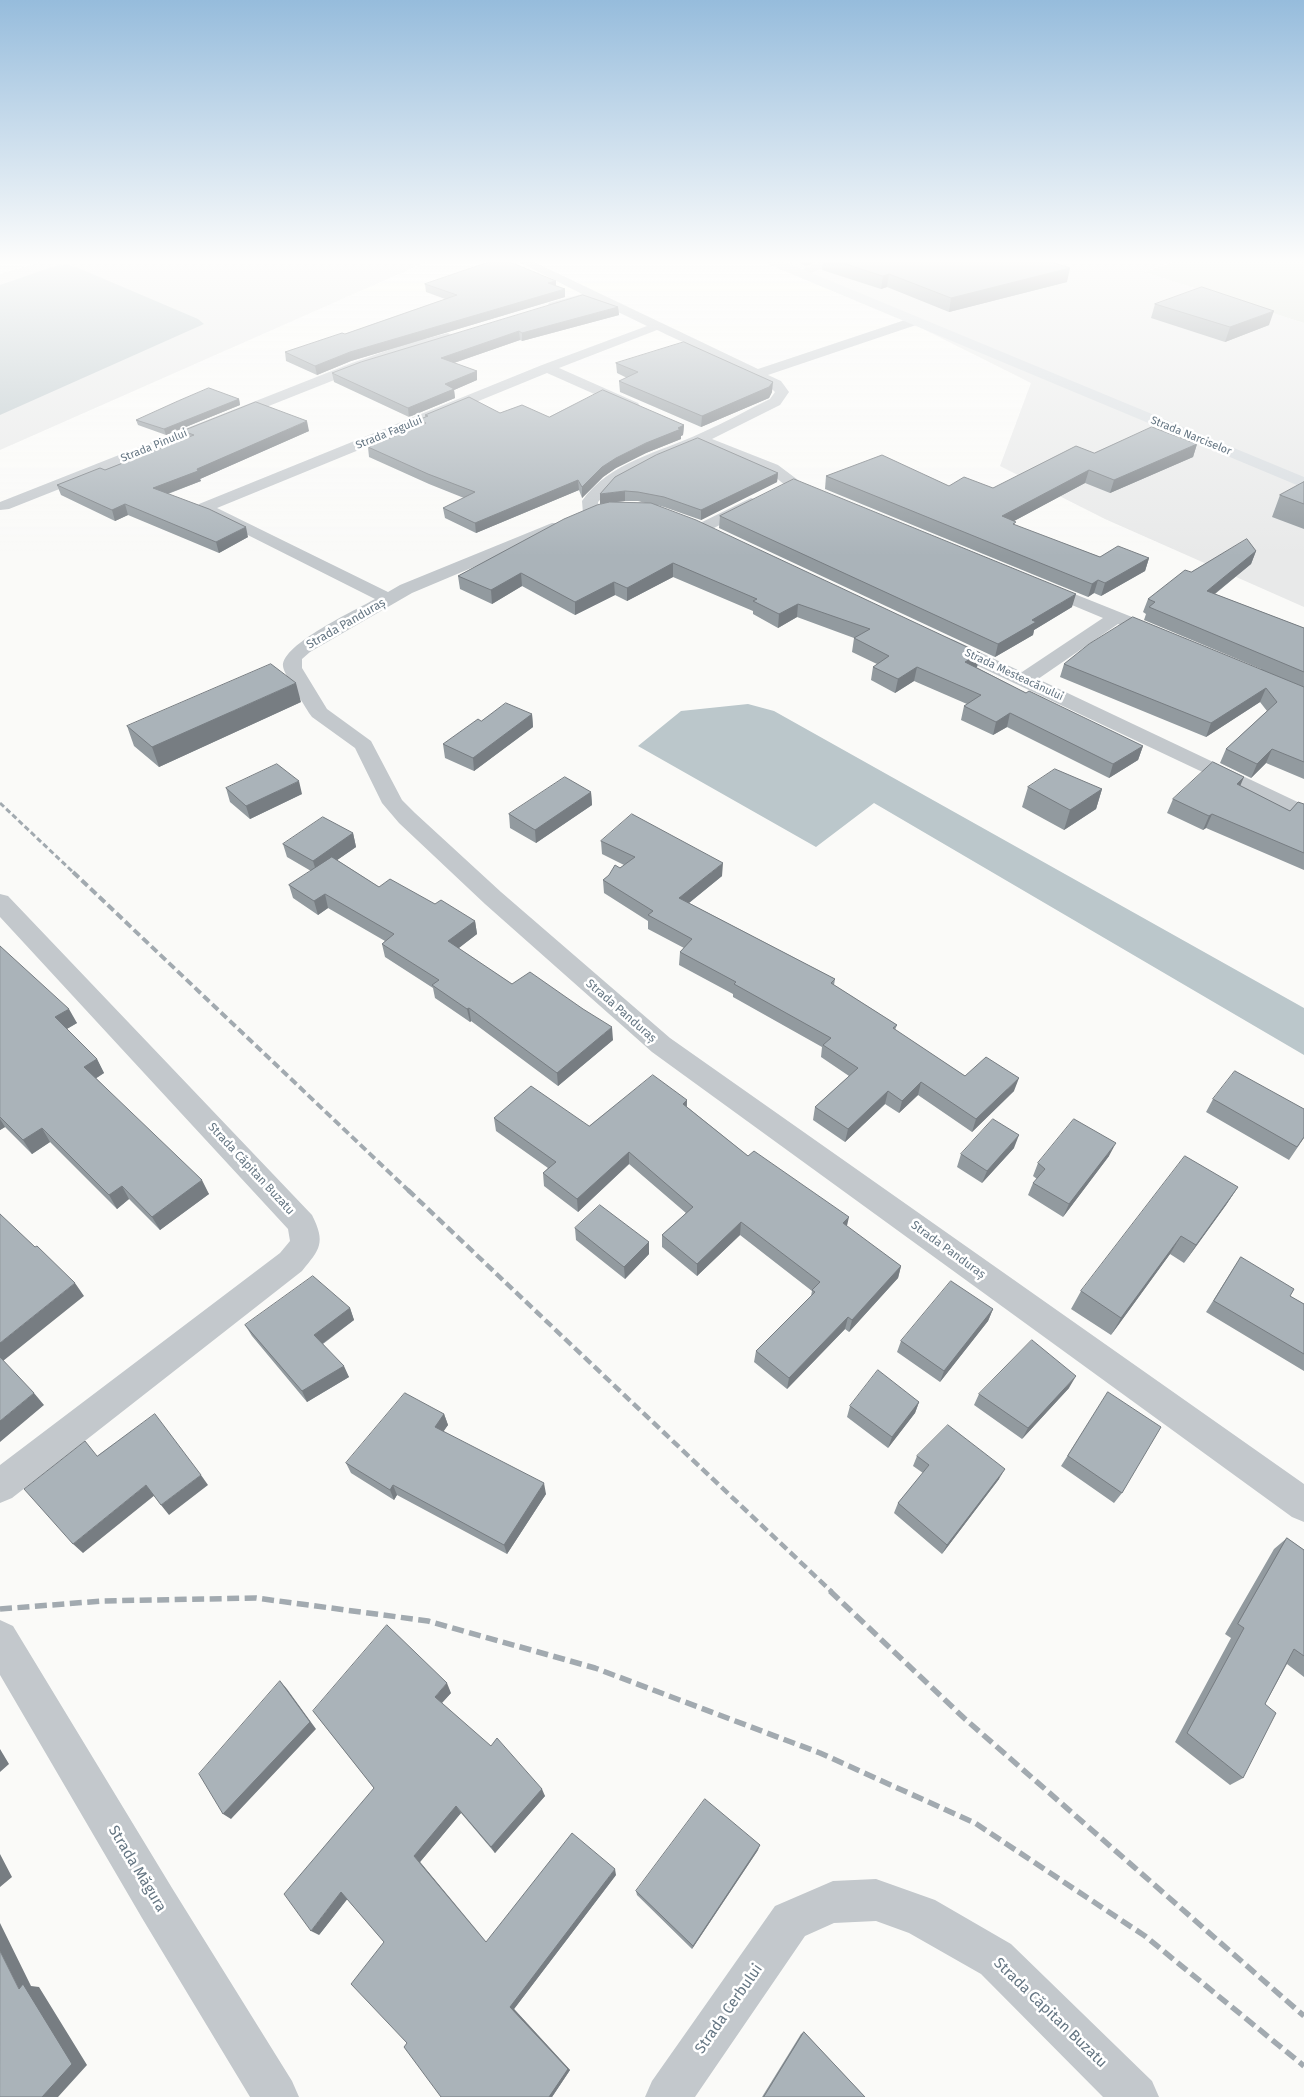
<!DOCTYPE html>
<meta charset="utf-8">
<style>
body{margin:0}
canvas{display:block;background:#fafaf8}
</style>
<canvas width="1304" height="2097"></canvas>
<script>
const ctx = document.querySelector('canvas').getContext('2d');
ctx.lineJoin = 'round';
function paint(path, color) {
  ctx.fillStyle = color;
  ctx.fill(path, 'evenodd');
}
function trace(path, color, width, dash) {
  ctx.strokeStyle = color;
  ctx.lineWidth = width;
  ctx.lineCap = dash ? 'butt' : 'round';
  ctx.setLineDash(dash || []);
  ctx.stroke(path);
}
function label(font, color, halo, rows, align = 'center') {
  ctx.font = font + ' "Fira Sans",sans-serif';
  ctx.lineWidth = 5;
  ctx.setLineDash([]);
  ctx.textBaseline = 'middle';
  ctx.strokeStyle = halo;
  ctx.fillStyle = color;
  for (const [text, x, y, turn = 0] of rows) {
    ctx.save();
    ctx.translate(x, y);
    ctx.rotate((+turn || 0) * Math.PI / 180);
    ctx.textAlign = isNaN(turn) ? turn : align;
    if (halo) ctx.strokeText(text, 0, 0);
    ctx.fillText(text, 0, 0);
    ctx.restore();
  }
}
const built = new Path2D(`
 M40,262H426L0,450V274Z
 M789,262H1169L1144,272L1304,323V607L1105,519L1000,466L1031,383Z`);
const green = new Path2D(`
 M1173,262H1304V323L1144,272Z`);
const water = new Path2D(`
 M67,265L76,267L198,319L204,324L0,415V285L55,266Z
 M748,704L774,711L1304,1008V1055L874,803L816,847L638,746L681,711Z`);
const minor = new Path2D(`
 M519,262H534L758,369L911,318H919L921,321L919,324L768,375L781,381L789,392L780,405L712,439L778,465L798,480L800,483L798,486H786L768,471L700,444L655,462L614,485L598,502L599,513L597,516H585L583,513L582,501C609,462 661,452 701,433C724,423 747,410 770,399L775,392C764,377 679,341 657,330L559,368L638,403L640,406L638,409H628L547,373L217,508L388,592L400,585L552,523H564L566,526L564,529L412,593L310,652L302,659V668L327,709L371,741L402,800L415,813L501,892L670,1038L1304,1484V1522L1292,1517L652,1052L485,904L399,823L382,803L355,748L312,717L309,713C304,704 283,673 283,666C282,644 356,610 375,599L208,515L206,512L199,510L197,507L199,504L542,365L647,326L591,299L553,310L549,309L547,306L549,303L582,294Z
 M820,262H837L806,275L802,276L796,273L798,271Z
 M448,333L454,337L453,340L415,350L362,369L9,509L0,510V502L352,363L405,344Z
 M751,498L757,500L759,503L757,506L708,531H696L694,528L696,525Z
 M1042,581L1167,631L1169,635L1167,639L1160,641L1118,624L1038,679L1304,805V820L940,648L938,644L940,640L947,638L954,640L1022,672L1103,618L1036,590L1033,586L1036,582Z
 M0,894L8,896L312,1215C326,1243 320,1249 302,1271L12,1498L0,1503V1465L280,1253L290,1241L288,1229L0,917Z
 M0,1620L13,1626L172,1888L292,2081L299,2097H250L142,1918L0,1675Z
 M876,1879L935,1900L1011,1944L1152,2081L1159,2097H1103L981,1974L909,1933L876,1921L834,1923L805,1936L695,2097H645L652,2081L775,1906L833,1881Z`);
const secondary = new Path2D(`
 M768,262H785L1304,477V488L770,265Z`);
const railFar3 = new Path2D(`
 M0,803L74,873`);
const railFar2 = new Path2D(`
 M73,872L409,1191`);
const railFar1 = new Path2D(`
 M408,1190L832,1592`);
const rail = new Path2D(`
 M830,1591L964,1718L1304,2016
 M0,1609L102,1601L256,1598L428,1621L595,1668L820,1753L975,1823L1145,1936L1304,2066`);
const wall = new Path2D(`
 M799,262H815L806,266L799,263Z
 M823,262H1051L1067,282L949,312L887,287L881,289L822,270Z
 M556,281V286L565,297L351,361L317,375L286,361L285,352L345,334L445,299L426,292L425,284Z
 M1155,304L1269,325L1225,342L1151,318Z
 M618,307L619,315L522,341L520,340L454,363L477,371V380L454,390L455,398L409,417L334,382L332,373Z
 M616,363L772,392L769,398L701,427L620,392L619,381L627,378L617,373Z
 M239,399L240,405L166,435L138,425L136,420Z
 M500,413L549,417L684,425L683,435L681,436V439L646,453L616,468L603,477L582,498L579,490L476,533L445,518L443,508L464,498L429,484L369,457L368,447L419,426L418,420L425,417V415Z
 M183,431H309L200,479L201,481L168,494L248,537L219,553L128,515L115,521L61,495L57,485L105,470L185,438Z
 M1197,444L1193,457L1110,493L1085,483L1014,521L1015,525L1100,557L1149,558L1145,571L1101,596L1094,593L1088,597L825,489L826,476L949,486L993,488L1094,453Z
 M778,473L777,482L701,520L664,507L657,505L980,653L977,667H976L1026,693L1143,746L1138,760L1109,778L1007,727L993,735L961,720L964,706L967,704L914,681L895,693L871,680L873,667L877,664L852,652L854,638L797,617L778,628L753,614V611L673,577L627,601L615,595L575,615L522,586L492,604L460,589L458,576L606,503L600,504V494ZM625,501H638L645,503L613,502Z
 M1304,482V529L1272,517L1280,495Z
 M720,516L1072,607L1034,630L1033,635L995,657L719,528Z
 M1256,551L1251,564L1215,594L1304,628V779L1266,763L1251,778L1220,763L1226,749L1267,711L1260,702L1206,737L1060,677L1064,664L1261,669L1144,620L1146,614L1143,612L1148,599L1191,572Z
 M301,702L159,767L134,746L127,726Z
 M532,714L533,727L474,771L445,758L443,744L481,721Z
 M1240,786L1290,811L1304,804V870L1206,828L1203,830L1167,813L1173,799Z
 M1028,787L1102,789L1096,809L1064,830L1022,807Z
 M226,788L302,794L250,819L230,802Z
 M591,792L592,805L536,843L510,828L509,814Z
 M353,833L356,847L337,860L379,887L435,904L475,921L477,934L458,948L512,984L613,1040L558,1086L471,1021L470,1022L435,998L433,988L385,957L382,944L385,941L328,908L318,915L293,898L289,885L311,871L287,857L283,844Z
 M601,841L722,876L689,903L835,979L834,985L897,1025L895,1030L965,1076L1014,1091L972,1132L918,1095L899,1113L885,1104L845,1142L813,1120L815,1107L849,1076L821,1057L822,1047L733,997V994L679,965L680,952L684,948L648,929V921L604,893L603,880L624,865L602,854Z
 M0,946L77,1023L67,1029L97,1059L104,1073L96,1078L209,1194L160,1230L129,1199L117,1209L50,1142L32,1154L5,1127L0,1130Z
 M1213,1099L1304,1138L1289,1160L1206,1112Z
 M687,1100V1107L748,1156L901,1266L898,1278L849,1332L845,1329L787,1389L754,1362L756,1351L811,1296L812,1291L740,1235L697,1276L662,1247V1235L686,1213L629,1164L578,1212L544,1186L543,1173L548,1168L496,1131L494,1118L589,1126Z
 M1014,1148L982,1183L957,1167L961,1154Z
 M1109,1156L1063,1217L1028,1195L1033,1183L1037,1179L1033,1176L1038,1163Z
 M1238,1187L1226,1205L1184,1263L1170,1254L1111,1335L1071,1309L1081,1291Z
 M575,1228L649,1254L625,1279L576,1240Z
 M1241,1257L1290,1296L1304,1304V1371L1206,1312L1233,1269Z
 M350,1308L354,1320L323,1344L349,1377L307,1402L252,1336L245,1325Z
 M993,1309L988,1321L940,1382L897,1352L901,1341Z
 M1069,1388L1022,1439L974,1405L979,1394Z
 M1108,1392L1122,1493L1114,1503L1061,1466Z
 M919,1402L915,1413L888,1448L847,1417L850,1406Z
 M444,1414L448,1425L443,1431L546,1494L507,1554L397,1495L394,1500L351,1473L346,1463Z
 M917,1456L999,1479L942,1554L894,1513L898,1503L923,1473L913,1466Z
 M1287,1538L1304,1550V1677L1287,1664L1265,1704L1243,1778L1230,1785L1175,1742L1231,1638L1225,1634L1274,1549Z
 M451,1693L442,1703L545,1796L495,1853L461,1813L420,1862L486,1942L616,1875L514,2009L570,2070L552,2097H441L407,2043L384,1942L347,1899L319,1935L374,1788L313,1711Z
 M758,1850L692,1949L637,1895L636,1891Z
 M804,2032L865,2097H762L801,2034Z`);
const shadedWall = new Path2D(`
 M807,262H815L806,266Z
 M1070,268L1067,282L949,312L951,298Z
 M889,274L887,287L881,289L883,276Z
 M556,281V289L548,283Z
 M565,289V297L351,361L317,375L315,366L350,352Z
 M618,307L619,315L522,341V333Z
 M1274,311L1269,325L1225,342L1230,327Z
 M519,331L520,340L442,367L441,358Z
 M477,371V380L454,390L455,398L409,417L408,408L445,384Z
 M773,382L772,392L769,398L701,427L702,416Z
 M239,399L240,405L166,435L164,429Z
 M307,421L309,431L200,479L201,481L156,498L153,488Z
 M684,425L683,435L681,436V439L646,453L616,468L603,477L582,498V487L602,467L616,458Z
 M1197,444L1193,457L1110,493L1114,480Z
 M1089,470L1085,483L999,529L1002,516Z
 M778,473L777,482L701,520V510Z
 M578,480L579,490L476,533L475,523Z
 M625,491V501L600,504V494Z
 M125,504L128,515L115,521L112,510Z
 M246,527L248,537L219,553L216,542Z
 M1256,551L1251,564L1202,604L1207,591Z
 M1149,558L1145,571L1101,596L1105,583Z
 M673,563V577L627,601V588Z
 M521,573L522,586L492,604L491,590Z
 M1098,580L1094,593L1088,597L1092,584Z
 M614,582L615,595L575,615V602Z
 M1076,594L1072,607L1034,630L1033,635L995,657L998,644L1032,620Z
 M798,604L797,617L778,628L779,614Z
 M980,653L977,667L962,675L965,662Z
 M917,667L914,681L895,693L898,679Z
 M296,683L301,702L159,767L152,747Z
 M1266,688L1260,702L1206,737L1211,723Z
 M1010,713L1007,727L993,735L996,722Z
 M532,714L533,727L474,771L473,758Z
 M1143,746L1138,760L1109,778L1113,764Z
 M1272,749L1266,763L1251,778L1257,764Z
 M1244,777L1238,791L1237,784Z
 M299,781L302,794L250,819L246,806Z
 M1102,789L1096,809L1064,830L1070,810Z
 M591,792L592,805L536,843L535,830Z
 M1212,814L1206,828L1203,830L1209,816Z
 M353,833L356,847L317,874L313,861Z
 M723,863L722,876L679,911V898Z
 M325,894L328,908L318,915L314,901Z
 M475,921L477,934L450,955L448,941Z
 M469,1008L471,1021L470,1022L467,1009Z
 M69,1009L77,1023L63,1031L55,1017Z
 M612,1027L613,1040L558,1086L557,1073Z
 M97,1059L104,1073L92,1081L84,1067Z
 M1019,1078L1014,1091L972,1132L976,1119Z
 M921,1082L918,1095L899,1113L902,1101Z
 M888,1091L885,1104L845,1142L848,1129Z
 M687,1100L686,1113L683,1104Z
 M0,1119L5,1127L0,1130Z
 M42,1128L50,1142L32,1154L23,1140Z
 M1019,1135L1014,1148L982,1183L987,1171Z
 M1116,1143L1109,1156L1063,1217L1069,1204Z
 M629,1152V1164L578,1212L577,1199Z
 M202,1180L209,1194L160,1230L152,1217Z
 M122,1186L129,1199L117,1209L109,1195Z
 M1238,1187L1226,1205L1184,1263L1196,1245Z
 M849,1217L846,1230L843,1223Z
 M741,1222L740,1235L697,1276V1264Z
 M1181,1236L1170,1254L1111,1335L1121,1318Z
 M649,1242V1254L625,1279L624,1267Z
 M901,1266L898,1278L849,1332L852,1320Z
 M75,1283L84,1296L3,1361L0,1358V1343Z
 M350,1308L354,1320L319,1346L314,1335Z
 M993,1309L988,1321L940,1382L944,1371Z
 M848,1317L845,1329L787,1389L789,1378Z
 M344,1366L349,1377L307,1402L302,1391Z
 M1076,1376L1069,1388L1022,1439L1028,1428Z
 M34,1393L44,1405L0,1442V1421Z
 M919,1402L915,1413L888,1448L892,1437Z
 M444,1414L448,1425L439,1438L435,1427Z
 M1005,1469L999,1479L942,1554L947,1545Z
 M201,1475L208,1485L169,1515L161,1505Z
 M544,1483L546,1494L507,1554L504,1545Z
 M146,1485L155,1495L83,1553L73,1544Z
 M393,1485L397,1495L394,1500L390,1490Z
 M280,1681L287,1689L316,1729L231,1819L223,1814Z
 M447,1683L451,1693L439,1706L435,1697Z
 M0,1749L9,1764L0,1772Z
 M542,1789L545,1796L495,1853L491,1847Z
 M456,1806L461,1813L420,1862L490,1946L414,1856Z
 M760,1845L758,1850L692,1949L693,1946Z
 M0,1854L12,1877L0,1887Z
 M615,1869L616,1875L514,2009L570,2070L552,2097H549L510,2007Z
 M341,1892L349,1897L319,1935L311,1931Z
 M0,1923L31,1986L39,1987L87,2065L58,2097H42L19,1989L0,1951Z`);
const building = new Path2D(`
 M489,262H510L556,281L548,283L565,289L350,352L315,366L285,352L342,333L345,334L457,295L425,284Z
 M840,262H1051L1070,268L951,298L889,274L883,276Z
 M1202,287L1274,311L1230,327L1155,304Z
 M583,295L618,307L522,333L519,331L441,358L477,371L445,384L454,389L408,408L332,373L361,362Z
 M684,342L773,382L769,387L702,416L619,381L638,372L616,363Z
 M209,388L239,399L164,429L136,420L178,401Z
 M603,390L684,425L678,428L681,429L646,443L616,458L602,467L582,487L578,480L475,523L443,508L475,492L428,474L368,447L426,423L418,420L428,416L425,415L469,397L500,413L522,405L549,417Z
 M256,402L307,421L197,469L198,471L153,488L209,509L246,527L216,542L125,504L112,510L57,485L100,468L105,470L194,435L183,431Z
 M1152,427L1197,444L1114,480L1089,470L1002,516L1016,522L1013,524L1100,557L1118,546L1149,558L1105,583L1098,580L1092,584L826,476L882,455L949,486L964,477L993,488L1076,446L1094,453Z
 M698,438L778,473L701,510L664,497L638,492L625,491L600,494L615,477L656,455Z
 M794,479L1076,594L1032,620L1036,622L998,644L720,516Z
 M1304,482V504L1280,495Z
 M610,502L651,503L696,520L980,653L965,662L1026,693L1029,691L1143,746L1113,764L1010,713L996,722L964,706L981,695L917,667L898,679L873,667L889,656L854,638L870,629L798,604L779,614L753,601L757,599L673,563L627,588L614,582L575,602L521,573L491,590L458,576L564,519L597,505Z
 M1247,539L1256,551L1207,591L1304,628V672L1149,607L1155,602L1148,599L1185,570L1191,572Z
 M1133,617L1304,687V762L1272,749L1257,764L1226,749L1277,702L1266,688L1211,723L1064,664L1089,644Z
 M271,664L296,683L152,747L127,726Z
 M506,703L532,714L473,758L443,744L478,719L481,721Z
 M1213,762L1244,777L1237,784L1290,811L1298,802L1304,804V853L1212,814L1209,816L1173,799Z
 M277,764L299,781L246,806L226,788Z
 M1055,769L1102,789L1070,810L1028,787Z
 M565,777L591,792L535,830L509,814Z
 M632,814L723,863L679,898L835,979L831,983L897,1025L893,1028L965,1076L986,1057L1019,1078L976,1119L921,1082L902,1101L888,1091L848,1129L815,1107L858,1068L823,1045L831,1038L734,984L736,982L680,952L692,939L648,915L653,911L603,880L609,875L615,865L620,868L635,857L601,841Z
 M323,817L353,833L313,861L283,844Z
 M332,857L379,887L390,879L435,904L441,900L475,921L448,941L512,984L530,972L583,1009L612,1027L557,1073L469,1008L467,1009L432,985L439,980L382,944L394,934L325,894L314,901L289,885Z
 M0,946L69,1009L55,1017L97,1059L84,1067L202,1180L152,1217L122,1186L109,1195L42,1128L23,1140L0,1117Z
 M1235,1071L1304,1109V1137L1297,1147L1213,1099Z
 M653,1075L687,1100L683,1104L748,1156L754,1151L849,1217L843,1223L901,1266L852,1320L848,1317L789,1378L756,1351L815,1292L812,1290L820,1282L741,1222L697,1264L662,1235L693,1207L629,1152L577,1199L543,1173L556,1162L494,1118L531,1086L589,1126Z
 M993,1119L1019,1135L987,1171L961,1154Z
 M1074,1119L1116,1143L1069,1204L1033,1183L1045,1169L1038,1163Z
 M1185,1156L1238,1187L1196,1245L1181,1236L1121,1318L1081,1291Z
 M600,1205L649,1242L624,1267L575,1228Z
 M0,1214L35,1247L37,1246L75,1283L0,1343Z
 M1241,1257L1294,1289L1290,1296L1304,1304V1354L1214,1301Z
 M313,1276L350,1308L314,1335L344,1366L302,1391L245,1325Z
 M951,1281L993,1309L944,1371L901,1341Z
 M1032,1340L1076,1376L1028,1428L979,1394Z
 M0,1357L34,1393L0,1421Z
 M878,1370L919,1402L892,1437L850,1406Z
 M1108,1392L1161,1427L1122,1493L1068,1456Z
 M405,1393L444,1414L435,1427L544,1483L504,1545L393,1485L390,1490L346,1463Z
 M155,1414L201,1475L161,1505L146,1485L73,1544L24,1489L85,1441L97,1456Z
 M948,1425L1005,1469L947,1545L898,1503L929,1465L917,1456Z
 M1287,1538L1304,1550V1656L1294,1649L1265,1704L1276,1713L1243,1778L1187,1733L1244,1628L1238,1624Z
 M387,1625L447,1683L435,1697L491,1746L497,1738L542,1789L491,1847L456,1806L414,1856L486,1942L572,1833L615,1869L510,2007L568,2069L549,2097H441L404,2047L407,2043L351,1984L384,1942L341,1892L311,1931L284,1894L374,1788L313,1711Z
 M280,1681L310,1722L223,1814L199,1774Z
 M705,1799L760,1845L693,1946L636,1891Z
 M0,1951L19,1989L23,1984L72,2064L42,2097H0Z
 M804,2032L865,2097H764Z`);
const farStreetnames = [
 ["Strada Fagului",389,433,-22],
 ["Strada Narciselor",1191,436,22],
 ["Strada Pinului",154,446,-22],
 ["Strada Mesteacănului",1014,675,25]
];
const streetNames = [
 ["Strada Panduraș",346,624,-30],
 ["Strada Panduraș",621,1011,41],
 ["Strada Căpitan Buzatu",251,1169,47],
 ["Strada Panduraș",948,1250,36]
];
const nearStreetnames = [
 ["Strada Măgura",137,1869,59],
 ["Strada Cerbului",729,2009,-55],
 ["Strada Căpitan Buzatu",1050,2013,44]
];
paint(built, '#e8e9e9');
paint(green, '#dadfd7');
paint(water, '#bbc7cb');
paint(minor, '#c3c8cc');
paint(secondary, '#d6dbdf');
trace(railFar3, '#a2aab0', 3, [5.5, 3]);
trace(railFar2, '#a2aab0', 4, [8, 4]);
trace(railFar1, '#a2aab0', 4.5, [9, 4.5]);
trace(rail, '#a2aab0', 5.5, [12, 5.5]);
paint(wall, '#929a9f');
paint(shadedWall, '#777d82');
paint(building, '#aab3b9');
trace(building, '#777d82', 1);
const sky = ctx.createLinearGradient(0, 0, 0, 556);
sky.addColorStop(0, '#96bcdc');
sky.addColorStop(0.47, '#fdfdfc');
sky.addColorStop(1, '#fdfdfc00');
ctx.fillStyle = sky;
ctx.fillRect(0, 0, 1304, 556);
label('11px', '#657683', '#fff', farStreetnames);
label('12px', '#657683', '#fff', streetNames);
label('15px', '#657683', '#fff', nearStreetnames);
</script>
